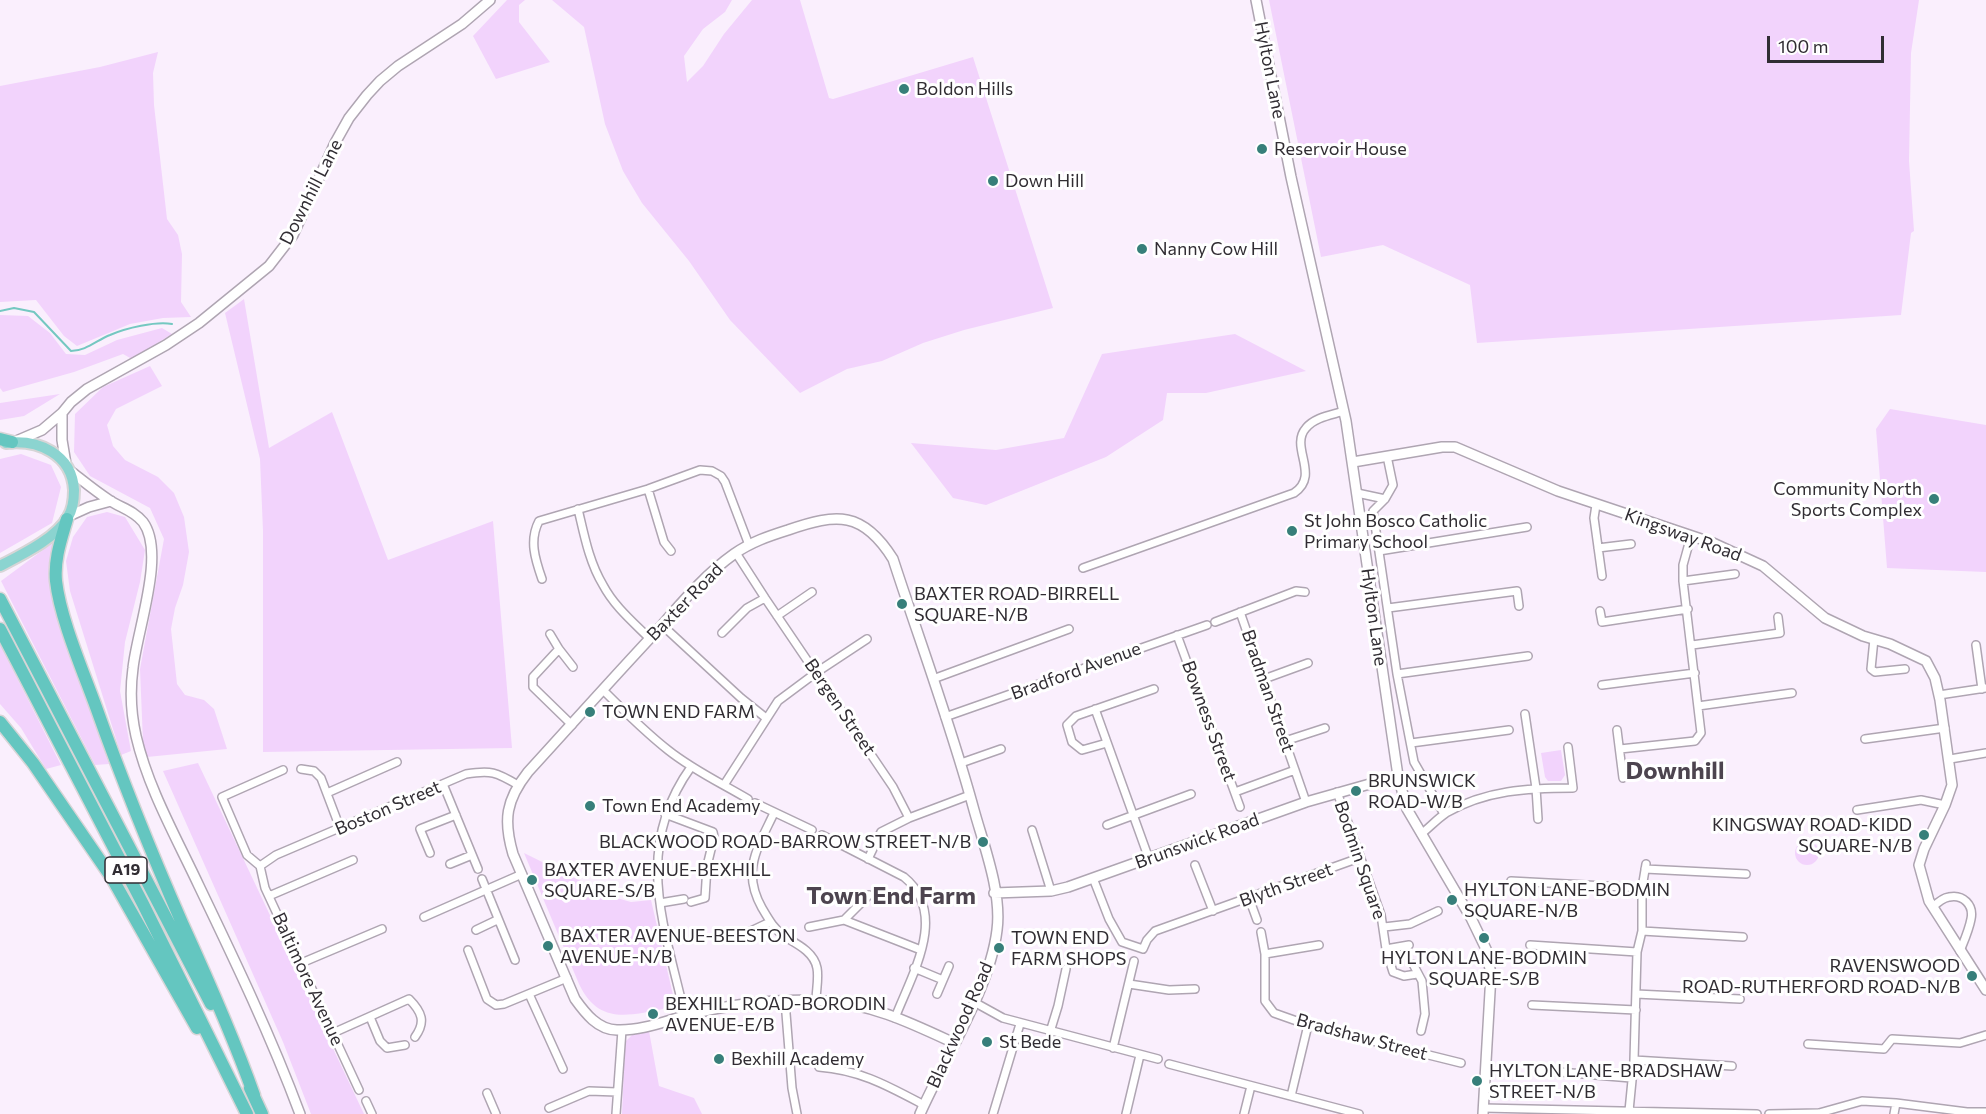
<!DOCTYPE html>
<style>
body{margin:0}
#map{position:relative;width:1986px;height:1114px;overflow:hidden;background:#faeffd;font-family:Commissioner,sans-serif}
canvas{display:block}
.scale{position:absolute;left:1767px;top:36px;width:117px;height:27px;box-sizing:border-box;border:3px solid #312d33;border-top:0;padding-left:8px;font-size:18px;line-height:21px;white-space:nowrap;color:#312d33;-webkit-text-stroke:4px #fff;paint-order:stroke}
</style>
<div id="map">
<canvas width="1986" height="1114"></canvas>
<div class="scale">100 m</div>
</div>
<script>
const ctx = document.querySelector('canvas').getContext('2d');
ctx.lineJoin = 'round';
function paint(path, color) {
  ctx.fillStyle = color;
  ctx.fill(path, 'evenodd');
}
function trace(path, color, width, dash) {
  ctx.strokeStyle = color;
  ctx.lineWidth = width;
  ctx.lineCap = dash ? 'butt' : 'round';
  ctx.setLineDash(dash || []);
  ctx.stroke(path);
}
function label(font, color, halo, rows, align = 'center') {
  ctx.font = font + ' Commissioner,sans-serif';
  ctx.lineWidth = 6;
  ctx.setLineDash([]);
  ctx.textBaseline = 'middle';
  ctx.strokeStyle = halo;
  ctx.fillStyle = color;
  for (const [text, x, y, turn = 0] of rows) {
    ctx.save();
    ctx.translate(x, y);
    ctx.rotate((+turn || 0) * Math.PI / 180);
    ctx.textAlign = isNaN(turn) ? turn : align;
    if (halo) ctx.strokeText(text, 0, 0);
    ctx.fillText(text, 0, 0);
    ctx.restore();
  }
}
const green = new Path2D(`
 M507,0H525L519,5V22L550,62L496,79L473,36Z
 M552,0H732L725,12L703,29L684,56L687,82L703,66L724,34L752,0H800L829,98L833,99L973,57L1053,308L964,330L923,343L882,361L847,369L800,393L730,320L689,261L642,203L623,171L605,124L584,27Z
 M1269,0H1919L1911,53L1909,161L1914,231L1911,233L1901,315L1477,343L1470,285L1383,245L1321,257Z
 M158,52L153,73L154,105L167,219L178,235L182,254L181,302L191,317L163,318L130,324L77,346L64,336L36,300L0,302V86L100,67Z
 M244,299L269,448L332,412L388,560L493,521L512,748L263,752V531L260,459L225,313Z
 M0,315L28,316L50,333L66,354L85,355L117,340L162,328L172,334L132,359L123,354L74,372L3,392L0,388Z
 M1235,334L1306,371L1206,393H1167L1163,420L1106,457L986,505L953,498L911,443L996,450L1064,438L1102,354Z
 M150,366L162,386L116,409L107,425L113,446L125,460L158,477L174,493L184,517L189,552L183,585L175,608L171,629L177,684L185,695L204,700L214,709L227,749L147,757L143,742L140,669L164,539L150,508L90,476L74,452L75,414L103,387Z
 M60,394L24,416L0,420V403Z
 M1890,409L1986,425V572L1887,568L1876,429Z
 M21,454L51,465L61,487L52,523L0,553V459Z
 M107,512L125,517L145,550L140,582L125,642L120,691L131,751L121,755L70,591L66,561L73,537L87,517Z
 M55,541L50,559L51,592L109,764L95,765L1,581Z
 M0,644L61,765L46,769L21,728L0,704Z
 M1561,750L1565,775L1561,781H1548L1545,777L1541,753Z
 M198,763L364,1114H311L283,1042L163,771Z
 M1795 853a12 12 0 1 1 24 0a12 12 0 1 1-24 0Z
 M524,853L613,897L631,902L651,900L673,995L663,1009C627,1016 598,1024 579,984Z
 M649,1031L659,1086L694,1098L702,1114H622L625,1042L634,1033Z`);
const stream = new Path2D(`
 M0,311L14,308L34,312L71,351C86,351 97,340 110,335C126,328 156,321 172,324`);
const minor = new Path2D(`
 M1387,456L1393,485L1385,499L1373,511L1397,674L1414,762L1444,814
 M648,489L664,542L671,551
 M1357,493L1385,499
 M1596,505L1594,518L1602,576
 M578,509C584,534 589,562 603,585C614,606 633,622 649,638
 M1598,548L1631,544
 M1379,551L1527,527
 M736,553L765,598L893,787L909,818
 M1083,568L1294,493C1321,475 1289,447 1306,428C1315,417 1332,415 1344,411
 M542,579C535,559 529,540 539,521L648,489L700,470L712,471L721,476L725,482L749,545
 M1683,581L1735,574
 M1388,608L1517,591L1519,606
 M1600,611L1602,622L1688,609
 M1240,612L1306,802
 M777,616L812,592
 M1215,622L1296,591L1305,592
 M662,625L741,698L766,718
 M722,633L747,608L765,598
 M550,634L559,649L573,667
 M1177,635L1240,807
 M1874,639L1871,669L1875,672L1905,669
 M1692,645L1780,633L1778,617
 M1976,645L1982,689
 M559,649L533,677V687L572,725
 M1397,674L1528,656
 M933,679L1069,629
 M1264,679L1308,663
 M1602,685L1695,673
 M603,690C624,711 645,732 668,750C693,770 721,783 748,799
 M1939,695L1986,688
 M1698,706L1792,693
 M1095,709L1149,859
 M1525,714L1536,788L1538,819
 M945,717L1207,625
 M1617,730L1623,778
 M1865,739L1945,728
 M1285,741L1325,728
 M1107,743L1082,750L1072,742L1067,725L1076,716L1154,689
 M1411,743L1509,730
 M1620,749L1695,741L1701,733L1683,581V565L1691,536
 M1950,759L1986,753
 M961,763L1001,749
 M301,769L314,771L321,778L340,828
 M443,784L478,869
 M724,785L778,701L817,672L867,639
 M1235,792L1295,770
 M1337,792L1381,915L1386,949L1393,972L1404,976L1417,974
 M327,793L397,762
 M755,803L812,830
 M1857,810L1921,800L1945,805
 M774,813C758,847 741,871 762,908C769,920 774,929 785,937C797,944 814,952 817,968C819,978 816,991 816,1001
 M665,814L713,832L714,837L707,866L705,898L691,902
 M1107,825L1191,794
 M1032,830L1051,891
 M1421,834C1429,828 1437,819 1446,813C1486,790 1528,788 1573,788L1568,747
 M822,835L904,877C949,914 912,974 895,1018
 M430,853L420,829L456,815
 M868,859L881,832L909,818L970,795
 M450,864L472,855
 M1195,865L1213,911
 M260,866L276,855L466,774C491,770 496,772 518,785
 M260,866L265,888L359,1090
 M260,866L247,855L222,797L283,770
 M1645,869L1746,874
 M1093,878L1109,919L1122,942L1143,949L1147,940L1155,931L1359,858
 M482,879L515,960
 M1511,881L1642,888
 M269,896L353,860
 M1249,898L1257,920
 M660,903L684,899
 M1933,907C1937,903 1942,898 1949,897C1963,894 1974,905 1971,919C1969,930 1964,941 1960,951
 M424,917L522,874
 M844,920L869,895
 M809,927L844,920L921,950
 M1384,927L1410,924L1438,911
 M476,930L497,920
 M1642,931L1743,937
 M1261,932L1265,954V1001L1274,1013L1308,1025L1461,1063
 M732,940L770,922
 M1530,945L1637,952
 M1386,949L1409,945
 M468,950L487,999L496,1005L504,1004L567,978
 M1265,954L1319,945
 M299,964L382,929
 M1413,964L1422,981L1425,1014L1421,1031
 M914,968L943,980
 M1129,984L1169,990L1195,989
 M529,994L563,1069
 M937,994L949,966
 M1636,994L1740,999
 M785,1001L792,1088L797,1114
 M974,1002L1003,1018L1158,1059
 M1532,1005L1636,1010
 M685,1016C665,927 632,849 691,767
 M370,1017L380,1041L387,1048L405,1045
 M1050,1032L1058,1006L1066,969
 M333,1033L409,999C422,1012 426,1022 415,1037
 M1808,1044L1884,1049L1892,1039L1960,1043L1986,1035
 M1113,1048L1134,961
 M1634,1060L1732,1066
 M1169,1064L1359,1114
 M819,1067C860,1070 888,1086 924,1105
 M1536,1070L1631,1078
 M487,1093L496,1114
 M1291,1096L1308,1025
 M366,1101L372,1114
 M549,1108L589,1091L617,1092
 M1483,1108L1757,1114
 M1629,1111L1634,1060L1637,952L1642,931V888L1646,864
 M616,1114L622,1030
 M993,1114L1020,1024
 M1126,1114L1140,1055
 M1244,1114L1251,1086
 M1769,1114L1819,1113L1862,1101L1896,1103
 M1894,1114L1896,1103L1967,1112H1986`);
const tertiary = new Path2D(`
 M1256,0L1291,177L1346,421L1398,776L1407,809L1471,918L1486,949L1491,974L1483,1114
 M62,413V440L66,464
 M14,442L42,430L62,413L71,402L87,389L166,345L199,323L269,266L293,235L335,143L349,118L367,95L380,81L398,66L462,24L490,0
 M1353,462L1442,447H1455L1558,491L1713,543L1763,566L1825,618L1863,636L1890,644L1926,661L1935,678L1940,700L1952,785L1945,805L1924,849L1919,865L1929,901L1986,990
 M69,470C82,480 95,491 109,500C121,508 133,510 143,522C166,553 137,630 133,668C130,690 131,714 136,736C148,788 176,837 199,886C235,961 271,1036 300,1114
 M69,516L89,507L111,501
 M994,893L1051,891L1068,887L1306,802L1398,776
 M920,1114C944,1059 990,989 997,930C1002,893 984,846 974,810C951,725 920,642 893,559C863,511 837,513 788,530C769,536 751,542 734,554C703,576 679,606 654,634C611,680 570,726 528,772C506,800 503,820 513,854L575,999C585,1013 598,1030 617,1030C640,1031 663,1022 684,1016C730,1004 777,998 824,1001C870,1003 913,1024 954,1043`);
const primary = new Path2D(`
 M0,566C21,555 57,538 68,517C73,509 74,499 74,490C72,454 38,439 6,443`);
const trunk = new Path2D(`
 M0,439L12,442
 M67,519C61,540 54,559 56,581C60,618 83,671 96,707C122,780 151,852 182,923C208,980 233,1036 254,1095
 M0,599L211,1004
 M0,629L143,904L247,1114
 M0,722L33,763L112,878L197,1028
 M250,1088L262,1114`);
const markers = [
 [904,89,6,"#377f7a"],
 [1262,149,6,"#377f7a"],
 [993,181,6,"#377f7a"],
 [1142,249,6,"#377f7a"],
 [1934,499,6,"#377f7a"],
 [1292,531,6,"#377f7a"],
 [902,604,6,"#377f7a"],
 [590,712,6,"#377f7a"],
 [1356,791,6,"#377f7a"],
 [590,806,6,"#377f7a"],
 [1924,835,6,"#377f7a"],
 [983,842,6,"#377f7a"],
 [532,880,6,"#377f7a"],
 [1452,900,6,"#377f7a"],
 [1484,938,6,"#377f7a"],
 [548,946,6,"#377f7a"],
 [999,948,6,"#377f7a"],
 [1972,976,6,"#377f7a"],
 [653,1014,6,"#377f7a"],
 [987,1042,6,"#377f7a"],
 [719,1059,6,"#377f7a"],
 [1477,1081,6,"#377f7a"]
];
const shields = [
 [126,870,42]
];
const shieldNames = [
 ["A19",126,870]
];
const streetNames = [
 ["Hylton Lane",1270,70,79],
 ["Downhill Lane",311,192,-63],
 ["Kingsway Road",1683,535,20],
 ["Baxter Road",685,602,-46],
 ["Hylton Lane",1374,617,82],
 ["Bradford Avenue",1076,671,-20],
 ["Bradman Street",1268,691,71],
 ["Bergen Street",840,707,56],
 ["Bowness Street",1209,721,70],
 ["Boston Street",388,808,-23],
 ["Brunswick Road",1197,841,-20],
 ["Bodmin Square",1360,860,71],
 ["Blyth Street",1286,885,-20],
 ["Baltimore Avenue",308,979,65],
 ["Blackwood Road",960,1025,-66],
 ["Bradshaw Street",1362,1037,15]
];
const poiNames = [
 ["Boldon Hills",916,89],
 ["Reservoir House",1274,149],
 ["Down Hill",1005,181],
 ["Nanny Cow Hill",1154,249],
 ["Community North",1922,489,"right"],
 ["Sports Complex",1922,510,"right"],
 ["St John Bosco Catholic",1304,521],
 ["Primary School",1304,542],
 ["BAXTER ROAD-BIRRELL",914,594],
 ["SQUARE-N/B",914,615],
 ["TOWN END FARM",602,712],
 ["BRUNSWICK",1368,781],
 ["ROAD-W/B",1368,802],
 ["Town End Academy",602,806],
 ["KINGSWAY ROAD-KIDD",1912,825,"right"],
 ["SQUARE-N/B",1912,846,"right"],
 ["BLACKWOOD ROAD-BARROW STREET-N/B",971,842,"right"],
 ["BAXTER AVENUE-BEXHILL",544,870],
 ["SQUARE-S/B",544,891],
 ["HYLTON LANE-BODMIN",1464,890],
 ["SQUARE-N/B",1464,911],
 ["BAXTER AVENUE-BEESTON",560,936],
 ["AVENUE-N/B",560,957],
 ["TOWN END",1011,938],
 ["FARM SHOPS",1011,959],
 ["HYLTON LANE-BODMIN",1484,958,"center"],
 ["SQUARE-S/B",1484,979,"center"],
 ["RAVENSWOOD",1960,966,"right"],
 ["ROAD-RUTHERFORD ROAD-N/B",1960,987,"right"],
 ["BEXHILL ROAD-BORODIN",665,1004],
 ["AVENUE-E/B",665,1025],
 ["St Bede",999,1042],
 ["Bexhill Academy",731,1059],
 ["HYLTON LANE-BRADSHAW",1489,1071],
 ["STREET-N/B",1489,1092]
];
const districtNames = [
 ["Downhill",1675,771],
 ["Town End Farm",891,896]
];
paint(green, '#f2d3fc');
trace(stream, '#74c8c1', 2);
trace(minor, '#afa5b2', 10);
trace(tertiary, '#afa5b2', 12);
trace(primary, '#d6d5d6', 14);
trace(trunk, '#d6d5d6', 15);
trace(minor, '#fff', 7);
trace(tertiary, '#fff', 9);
trace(primary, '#8bd4d0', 10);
trace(trunk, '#64c6c0', 12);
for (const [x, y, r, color] of markers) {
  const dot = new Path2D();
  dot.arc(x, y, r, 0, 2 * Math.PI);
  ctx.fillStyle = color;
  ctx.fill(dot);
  trace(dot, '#fff', 2);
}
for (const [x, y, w] of shields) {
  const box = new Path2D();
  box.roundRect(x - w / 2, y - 13, w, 26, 4.5);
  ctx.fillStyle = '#fff';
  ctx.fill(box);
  trace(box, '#312d33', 1.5);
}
label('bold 16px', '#312d33', null, shieldNames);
label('18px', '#312d33', '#fff', streetNames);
label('18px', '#312d33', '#fff', poiNames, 'left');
label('bold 24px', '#4d444f', '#fff', districtNames);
</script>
